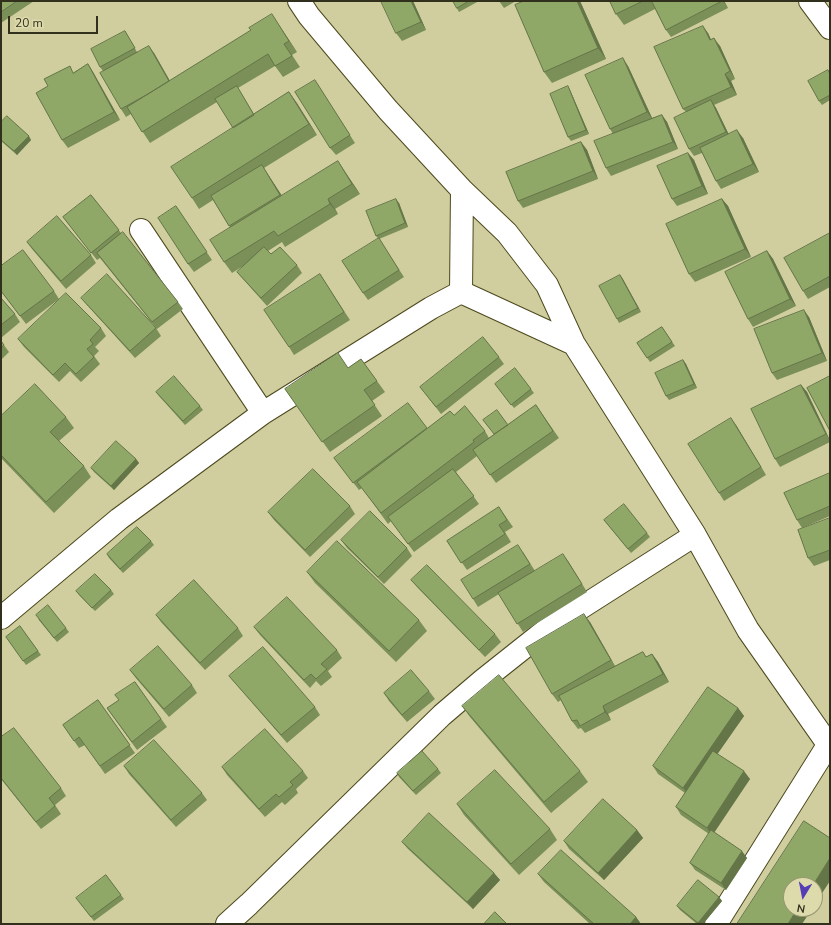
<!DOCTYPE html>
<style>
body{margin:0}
#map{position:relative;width:831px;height:925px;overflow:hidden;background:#d0ce9f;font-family:"Nunito Sans",sans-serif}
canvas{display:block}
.frame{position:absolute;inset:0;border:2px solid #31301d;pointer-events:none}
.north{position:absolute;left:783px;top:877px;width:40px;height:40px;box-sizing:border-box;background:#dddbac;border:1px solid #989773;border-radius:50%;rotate:190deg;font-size:11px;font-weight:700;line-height:16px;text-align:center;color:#31301d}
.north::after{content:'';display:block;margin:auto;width:14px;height:18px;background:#543db5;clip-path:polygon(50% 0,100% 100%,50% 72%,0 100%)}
.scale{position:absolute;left:8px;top:16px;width:90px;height:18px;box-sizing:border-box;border:2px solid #31301d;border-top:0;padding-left:5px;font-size:12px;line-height:14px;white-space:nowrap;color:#31301d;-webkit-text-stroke:3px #dddbac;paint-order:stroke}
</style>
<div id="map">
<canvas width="831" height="925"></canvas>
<div class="frame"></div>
<div class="north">N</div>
<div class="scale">20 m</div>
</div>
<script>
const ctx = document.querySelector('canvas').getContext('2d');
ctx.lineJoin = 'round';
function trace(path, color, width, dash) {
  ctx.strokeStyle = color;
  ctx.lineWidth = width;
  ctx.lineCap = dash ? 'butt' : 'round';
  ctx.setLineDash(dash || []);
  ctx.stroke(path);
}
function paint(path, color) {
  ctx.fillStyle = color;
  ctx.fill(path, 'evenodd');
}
const minor = new Path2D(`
 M299,1L309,16L388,110L462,190L507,233L547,285L574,344L695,535L748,630L830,747
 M810,1L830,28
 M141,230L263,413
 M461,292L462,190
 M1,618L119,519L263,413L431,308L461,292L574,344
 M227,924L249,904L442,715L483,680L546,630L695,535
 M716,924L828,745`);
const wall = new Path2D(`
 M1,1H34L1,23Z
 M413,1L426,30L402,41L396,33Z
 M453,1H479L459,12Z
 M499,1H516L504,8Z
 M521,1H580L606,59L552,83L544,72Z
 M610,1H724L728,8L671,37L666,30L655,9L624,25L616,14Z
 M279,25L297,52L292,55L300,67L283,77L275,66L238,88L254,114L289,92L317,135L264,168L282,196L338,161L360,194L335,209L338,214L285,247L282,242L268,251L271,254L297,265L302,273L267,306L243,279L237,272L243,266L232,273L224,262L230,227L213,200L199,209L192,198L233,128L217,102L150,143L131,114L126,117L121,109L103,71L100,67L125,31L137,52L154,53L170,81Z
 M708,33L711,40L720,46L735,79L731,81L737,95L714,105L716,108L729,135L743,138L759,172L721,189L716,181L702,153L694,156L689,149L686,112L683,109Z
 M88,64L93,72L120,120L68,148L62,140L74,72Z
 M628,66L652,118L662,115L667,122L678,149L611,176L606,168L613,134L610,129Z
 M830,73V100L822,105L819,101Z
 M568,86L570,90L589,134L571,141L568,137Z
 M320,88L355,143L336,155L330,148Z
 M1,122L31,140L17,155L1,141Z
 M581,142L587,150L598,179L523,208L518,201Z
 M688,153L694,160L708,194L677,206L672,199Z
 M91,195L121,233L178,302L183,309L157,329L100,258L97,260L63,217Z
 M722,199L728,206L751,257L695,282L689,274Z
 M399,203L408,227L379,239L404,277L368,300L363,293L378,238L376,236Z
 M176,206L212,260L194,272L188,264Z
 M830,233V287L808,299L803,291Z
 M27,242L91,255L96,263L66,289L32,249Z
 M767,251L773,259L796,306L753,327L748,319Z
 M1,266L54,291L59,299L26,324L1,291Z
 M320,274L350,320L294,355L289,347Z
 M620,275L641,312L619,323L617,319Z
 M1,298L15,314L20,322L1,338Z
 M81,298L156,328L161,336L135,358L87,305Z
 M809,317L827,361L777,380L772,373Z
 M662,327L675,346L650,362L637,343Z
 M101,328L106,336L95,347L99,351L94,356L100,364L81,382L70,371L59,382L24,347L18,339Z
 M1,341L9,352L1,360Z
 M499,357L504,364L441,414L420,387Z
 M361,359L385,392L372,401L382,416L330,452L285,389L348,368Z
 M683,360L686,364L697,388L669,400L666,396Z
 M495,384L531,389L534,393L514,408Z
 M801,385L807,392L830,440V442L780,467L775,459Z
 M156,392L200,406L203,410L185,425L159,396Z
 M536,405L559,438L496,483L477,456L456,472L479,504L414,552L391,521L388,524L362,488L359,490L334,458L427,429L454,415L485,431L489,438Z
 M1,416L66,417L74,428L59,441L84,466L91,477L54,513L1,458Z
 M736,425L766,475L724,501L719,493Z
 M136,459L139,463L114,490L94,472L91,468Z
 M830,473V516L802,528L797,520Z
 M350,506L355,514L310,557L274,520L268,512Z
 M499,507L513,527L505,532L511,542L467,570L447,541Z
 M830,518V560L814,566L808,558Z
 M604,520L647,533L650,537L631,553Z
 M341,540L407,548L412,556L384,584L347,548Z
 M151,541L154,545L123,573L109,558L107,554Z
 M523,552L535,571L568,561L587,592L523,632L499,594L478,607L473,599Z
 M307,572L419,620L427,631L396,662L315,583Z
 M411,580L495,634L501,642L485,657L417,587Z
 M111,590L114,594L95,611L79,595L76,591Z
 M156,615L238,628L243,636L205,670L161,622Z
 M38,619L66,628L69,632L57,642Z
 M590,622L615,666L643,652L646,657L652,654L658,662L669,682L608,714L611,720L585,733L581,728L578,729L572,721L561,700L558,702L552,694Z
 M20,626L41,655L26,665L6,637Z
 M254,627L337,650L342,658L328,671L332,677L321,686L316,681L310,688L260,635Z
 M130,670L192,685L197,693L169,717L135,677Z
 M229,676L315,707L320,715L287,743L235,683Z
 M135,682L167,727L137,750L107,708L119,700Z
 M429,691L435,699L407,722L389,701L384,693Z
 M98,700L135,753L105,774L85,745L79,748L63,725Z
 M462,706L580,771L588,782L551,813L470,717Z
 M738,708L744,716L717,754L750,779L714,832L747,858L726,890L695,870L690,863L709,834L681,815L676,807L685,793L658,774L653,766Z
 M1,737L61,788L66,796L55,805L61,814L41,829L1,779Z
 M124,766L202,793L207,800L176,827L129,774Z
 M222,767L303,771L308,778L296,789L298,793L285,805L282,802L265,817L227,775Z
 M438,769L441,773L416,795L399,777L397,773Z
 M457,804L550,829L557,840L519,875L464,815Z
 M637,830L643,838L604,880L569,849L564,841Z
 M402,842L494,873L500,880L473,909L408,849Z
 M538,874L636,917L641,924H590L544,882Z
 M106,875L124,899L94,921L79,902Z
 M719,897L722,901L703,924H697L680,910L677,906Z`);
const shadedWall = new Path2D(`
 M411,1H413L426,30L421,22Z
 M577,1H580L606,59L598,48Z
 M723,1H724L728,8Z
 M272,14L279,25L297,52L289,41Z
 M703,26L708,33L715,48L710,40Z
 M714,38L720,46L735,79L730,71Z
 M149,46L154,53L175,90L169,82Z
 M623,58L628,66L653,120L647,112Z
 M88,64L93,72L120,120L114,112Z
 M725,74L731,81L737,95L731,87Z
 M568,86L570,90L589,134L586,130Z
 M289,92L297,103L317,135L309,124Z
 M711,100L716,108L731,139L726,132Z
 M662,115L667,122L678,149L673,142Z
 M737,130L743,138L759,172L753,164Z
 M29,136L31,140L17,155L14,151Z
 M581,142L587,150L598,179L593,171Z
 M688,153L694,160L708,194L702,186Z
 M338,161L345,172L360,194L352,184Z
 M262,165L267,173L286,202L280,195Z
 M328,199L335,209L338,214L330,204Z
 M396,199L399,203L408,227L405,223Z
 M722,199L728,206L751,257L745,249Z
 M767,251L773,259L796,306L790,299Z
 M620,275L623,279L641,312L638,308Z
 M804,310L809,317L827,361L822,353Z
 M683,360L686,364L697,388L694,384Z
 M801,385L807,392L830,441L826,434Z
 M731,418L736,425L766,475L761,467Z
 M136,459L139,463L114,490L111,486Z
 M563,554L568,561L587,592L582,584Z
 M584,614L590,622L616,668L611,660Z
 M652,654L658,662L669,682L663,674Z
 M603,706L608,714L611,720L605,712Z
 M738,708L744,716L689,795L683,788Z
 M744,771L750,779L712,836L707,828Z
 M637,830L643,838L604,880L598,873Z
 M742,851L747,858L726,890L721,883Z
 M830,858V881L815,904V885H813Z
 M494,873L500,880L473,909L467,902Z
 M719,897L722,901L703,924H699L698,923Z
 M797,909H812L802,924H788Z
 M636,917L641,924H630Z`);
const building = new Path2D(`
 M1,1H17L1,12Z
 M381,1H411L421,22L396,33Z
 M453,1H469L457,8Z
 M524,1H577L598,48L544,72L515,5Z
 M610,1H643L616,14Z
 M654,1H722L666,30L652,2Z
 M272,14L289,41L284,44L292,56L275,66L268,54L142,132L127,107L251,30L249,28Z
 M703,26L710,40L714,38L730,71L725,74L731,87L683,109L654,47Z
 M125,31L135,48L100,67L91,49Z
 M149,46L169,81L148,94L121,109L100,73Z
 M623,58L647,112L610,129L585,75Z
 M88,64L114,112L62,140L36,93L48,86L44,79L70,66L73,73Z
 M828,70L830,74V95L819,101L808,81Z
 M315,80L350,135L330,148L295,92Z
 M237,86L254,115L233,128L215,99Z
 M568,86L586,130L568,137L550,94Z
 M289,92L309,124L192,198L171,167Z
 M711,100L726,132L689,149L674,118Z
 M662,115L673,142L606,168L594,141Z
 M7,116L29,136L14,151L1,140V122Z
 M737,130L753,164L716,181L700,148Z
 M581,142L593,171L518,201L506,172Z
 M688,153L702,186L672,199L657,166Z
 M338,161L352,184L328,199L330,204L278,236L274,231L224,262L210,240Z
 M262,165L280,195L229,226L211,196Z
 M91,195L119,230L91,253L63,217Z
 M396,199L405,223L376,236L366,211Z
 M722,199L745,249L689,274L666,224Z
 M176,206L207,252L188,264L158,218Z
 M57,216L91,255L61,281L27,242Z
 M123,232L178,302L152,322L97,253Z
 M830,233V276L803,291L784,258Z
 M379,238L399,270L363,293L342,261Z
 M264,247L271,254L280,247L297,265L261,298L237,272Z
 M23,250L54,291L20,316L1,291V266Z
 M767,251L790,299L748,319L725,272Z
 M107,274L156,328L130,351L81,298Z
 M320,274L344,312L289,347L264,310Z
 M620,275L638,308L617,319L599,286Z
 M66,293L101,328L90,340L93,344L87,349L94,357L76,374L65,363L53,375L18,339Z
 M1,298L15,314L1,325Z
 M804,310L822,353L772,373L754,329Z
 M662,327L672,342L647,358L637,343Z
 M483,337L499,357L436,407L420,387Z
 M1,341L4,345L1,348Z
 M338,353L348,368L361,359L377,381L364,390L375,405L322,442L285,389Z
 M683,360L694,384L666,396L655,373Z
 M515,368L531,389L511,405L495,384Z
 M174,376L200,406L183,421L156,392Z
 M830,376V431L807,388Z
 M35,384L66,417L50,432L84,466L46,502L1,455V416Z
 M801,385L826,434L775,459L751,409Z
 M408,403L427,428L353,483L334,458Z
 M536,405L553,431L490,475L473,450Z
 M465,406L485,431L473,440L474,442L381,513L357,482L450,411L454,415Z
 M497,410L508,425L494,434L483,420Z
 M731,418L761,467L719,493L688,444Z
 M116,441L136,459L111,486L91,468Z
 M313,469L350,506L305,550L268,512Z
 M453,469L474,496L408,544L388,517Z
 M830,473V506L797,520L784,493Z
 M624,504L647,533L628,549L604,520Z
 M499,507L507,520L499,525L505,534L461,563L447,541Z
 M370,511L407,548L378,577L341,540Z
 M830,518V550L808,558L798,530Z
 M137,527L151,541L120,569L107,554Z
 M337,541L419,620L389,651L307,572Z
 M518,545L530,564L473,599L461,580Z
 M563,554L582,584L517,624L498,593Z
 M427,565L495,634L479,650L411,580Z
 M95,574L111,590L92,608L76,591Z
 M194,580L238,628L200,663L156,615Z
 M287,597L337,650L321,664L327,669L316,679L311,674L304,680L254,627Z
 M48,605L66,628L54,638L36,615Z
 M584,614L611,660L552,694L526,648Z
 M20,626L38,651L23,661L6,637Z
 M158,646L192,685L164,709L130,670Z
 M263,647L315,707L281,735L229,676Z
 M643,652L646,657L652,654L663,674L603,706L605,712L580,726L577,720L572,721L559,696Z
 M411,670L429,691L402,715L384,693Z
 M499,675L580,771L544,802L462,706Z
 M135,682L161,719L132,742L107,708L119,700L115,695Z
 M708,687L738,708L683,788L653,766Z
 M98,700L130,745L100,766L79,737L74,741L63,725Z
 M14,728L61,788L49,798L55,806L36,822L1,778V737Z
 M265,729L303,771L290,782L293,785L279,797L276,794L259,809L222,767Z
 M154,740L202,793L171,820L124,766Z
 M422,751L438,769L413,791L397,773Z
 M713,751L744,771L707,828L676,807Z
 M495,770L550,829L511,864L457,804Z
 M603,799L637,830L598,873L564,841Z
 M429,813L494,873L467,902L402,842Z
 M804,821L830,838V858L813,885H791V909H797L788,924H737Z
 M711,830L742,851L721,883L690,863Z
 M561,850L636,917L630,924H594L538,874Z
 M106,875L121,895L91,917L76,898Z
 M698,880L719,897L698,923L677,906Z
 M495,912L507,924H484Z`);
trace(minor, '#4c491d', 24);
trace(minor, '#fff', 22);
paint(wall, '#7b9059');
paint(shadedWall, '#647548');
paint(building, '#8fa767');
trace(building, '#647548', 1);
</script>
